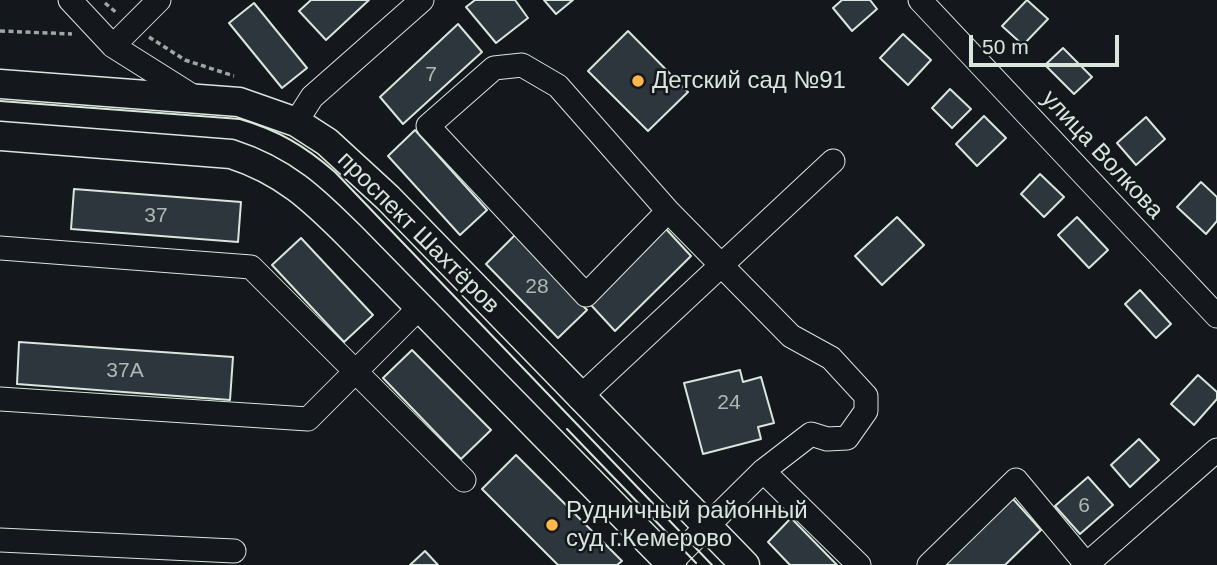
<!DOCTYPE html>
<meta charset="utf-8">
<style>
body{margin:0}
#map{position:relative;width:1217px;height:565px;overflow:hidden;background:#14181c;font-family:Arial,sans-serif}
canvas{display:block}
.scale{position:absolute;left:969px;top:35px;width:150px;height:32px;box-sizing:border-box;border:4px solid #d8e6dc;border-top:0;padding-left:9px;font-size:21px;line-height:24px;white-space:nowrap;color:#d8e6dc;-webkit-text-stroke:5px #14181c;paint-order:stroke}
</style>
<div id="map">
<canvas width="1217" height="565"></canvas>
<div class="scale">50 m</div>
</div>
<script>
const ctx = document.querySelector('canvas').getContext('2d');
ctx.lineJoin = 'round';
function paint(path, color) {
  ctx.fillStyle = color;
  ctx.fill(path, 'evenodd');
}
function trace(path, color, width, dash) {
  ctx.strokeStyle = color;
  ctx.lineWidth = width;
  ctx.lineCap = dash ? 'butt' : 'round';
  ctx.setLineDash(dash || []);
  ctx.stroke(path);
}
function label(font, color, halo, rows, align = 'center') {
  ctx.font = font + ' Arial,sans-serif';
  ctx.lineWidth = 5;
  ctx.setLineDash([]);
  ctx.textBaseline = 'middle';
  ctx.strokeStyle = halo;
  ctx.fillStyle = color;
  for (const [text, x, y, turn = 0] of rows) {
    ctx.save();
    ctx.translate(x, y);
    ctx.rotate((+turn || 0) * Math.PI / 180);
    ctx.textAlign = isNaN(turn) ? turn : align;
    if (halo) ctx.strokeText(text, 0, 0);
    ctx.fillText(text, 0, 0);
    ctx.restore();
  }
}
const building = new Path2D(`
 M311,0H369L326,40L299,11Z
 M475,0H515L528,18L496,43L466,7Z
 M544,0H573L556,14Z
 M842,0H870L877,9L852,31L833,8Z
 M1027,0L1048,19L1023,45L1002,26Z
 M254,3L307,68L282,88L229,23Z
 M458,24L482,52L403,124L380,97Z
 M628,31L688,92L648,131L588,71Z
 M903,34L931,60L908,85L880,58Z
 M1063,48L1092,77L1074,94L1045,65Z
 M950,89L971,109L952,128L932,108Z
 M984,116L1006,138L977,166L956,144Z
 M1146,117L1165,139L1136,165L1117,143Z
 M415,130L487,210L460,235L388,156Z
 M1040,174L1064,197L1044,217L1021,194Z
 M1201,182L1217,197V221L1206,234L1177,207Z
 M74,189L241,202L238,242L71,229Z
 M897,217L924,245L882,285L855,256Z
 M1077,217L1108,250L1089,268L1058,235Z
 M666,229L691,256L615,331L591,305Z
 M515,235L587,310L558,338L486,264Z
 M301,238L373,315L344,342L272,265Z
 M1140,290L1171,324L1156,338L1125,304Z
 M19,342L233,357L230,400L17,384Z
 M412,350L491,430L461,459L383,378Z
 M740,370L743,382L761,377L774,423L758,427L761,439L703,454L684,383Z
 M1198,375L1217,392V399L1194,425L1171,404Z
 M1139,439L1159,460L1130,487L1111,465Z
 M516,455L622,561L617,565H558L482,489Z
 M1088,477L1113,505L1080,534L1055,506Z
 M1013,499L1041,530L1005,565H942Z
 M791,518L837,565H790L768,542Z
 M425,551L438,565H410Z`);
const path = new Path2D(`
 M105,3L118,14
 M0,31L72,34
 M149,37L185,60L234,76`);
const minor = new Path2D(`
 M70,0L113,46L194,97
 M920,0L1217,316
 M113,46L159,0
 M296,122L312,97L422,0
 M668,211L586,295L428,126L494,68L522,65L558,86L668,211L791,336L831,358L866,396V411L847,438L827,439L811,434L763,471
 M0,248L251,267L464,480
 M579,398L833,161
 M0,399L308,419L419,308
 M0,540L234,551
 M668,565L763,471L859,565
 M929,565L1016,480L1086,564
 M1086,565L1217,450`);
const major = new Path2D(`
 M0,84L239,102L296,122L327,142L388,198L745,565
 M0,136L231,154C284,171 313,199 351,237L672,565`);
const tram = new Path2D(`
 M0,101L240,119C278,130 305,146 335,172L712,565
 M567,429L696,563`);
const markers = [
 [638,81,7,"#ffb74d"],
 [552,525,7,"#ffb74d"]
];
const numberNames = [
 ["7",431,75],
 ["37",156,216],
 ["28",537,287],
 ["37А",125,371],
 ["24",729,403],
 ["6",1084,506]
];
const poiNames = [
 ["Детский сад №91",652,81],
 ["Рудничный районный",566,511],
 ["суд г.Кемерово",566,539]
];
const streetNames = [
 ["улица Волкова",1102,155,47],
 ["проспект Шахтёров",418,233,45]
];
paint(building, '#2c363c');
trace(building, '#d8e6dc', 2);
trace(minor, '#d8e6dc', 25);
trace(major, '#d8e6dc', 31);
trace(path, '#9da8a2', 3.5, [5, 3.5]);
trace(minor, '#14181c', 23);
trace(major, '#14181c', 28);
trace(tram, '#d8e6dc', 2);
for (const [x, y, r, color] of markers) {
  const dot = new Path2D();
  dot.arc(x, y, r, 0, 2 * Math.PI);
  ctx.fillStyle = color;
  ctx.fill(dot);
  trace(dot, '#14181c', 2.5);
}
label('21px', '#adbab4', null, numberNames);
label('24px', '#d8e6dc', '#14181c', poiNames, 'left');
label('24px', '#d8e6dc', '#14181c', streetNames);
</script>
